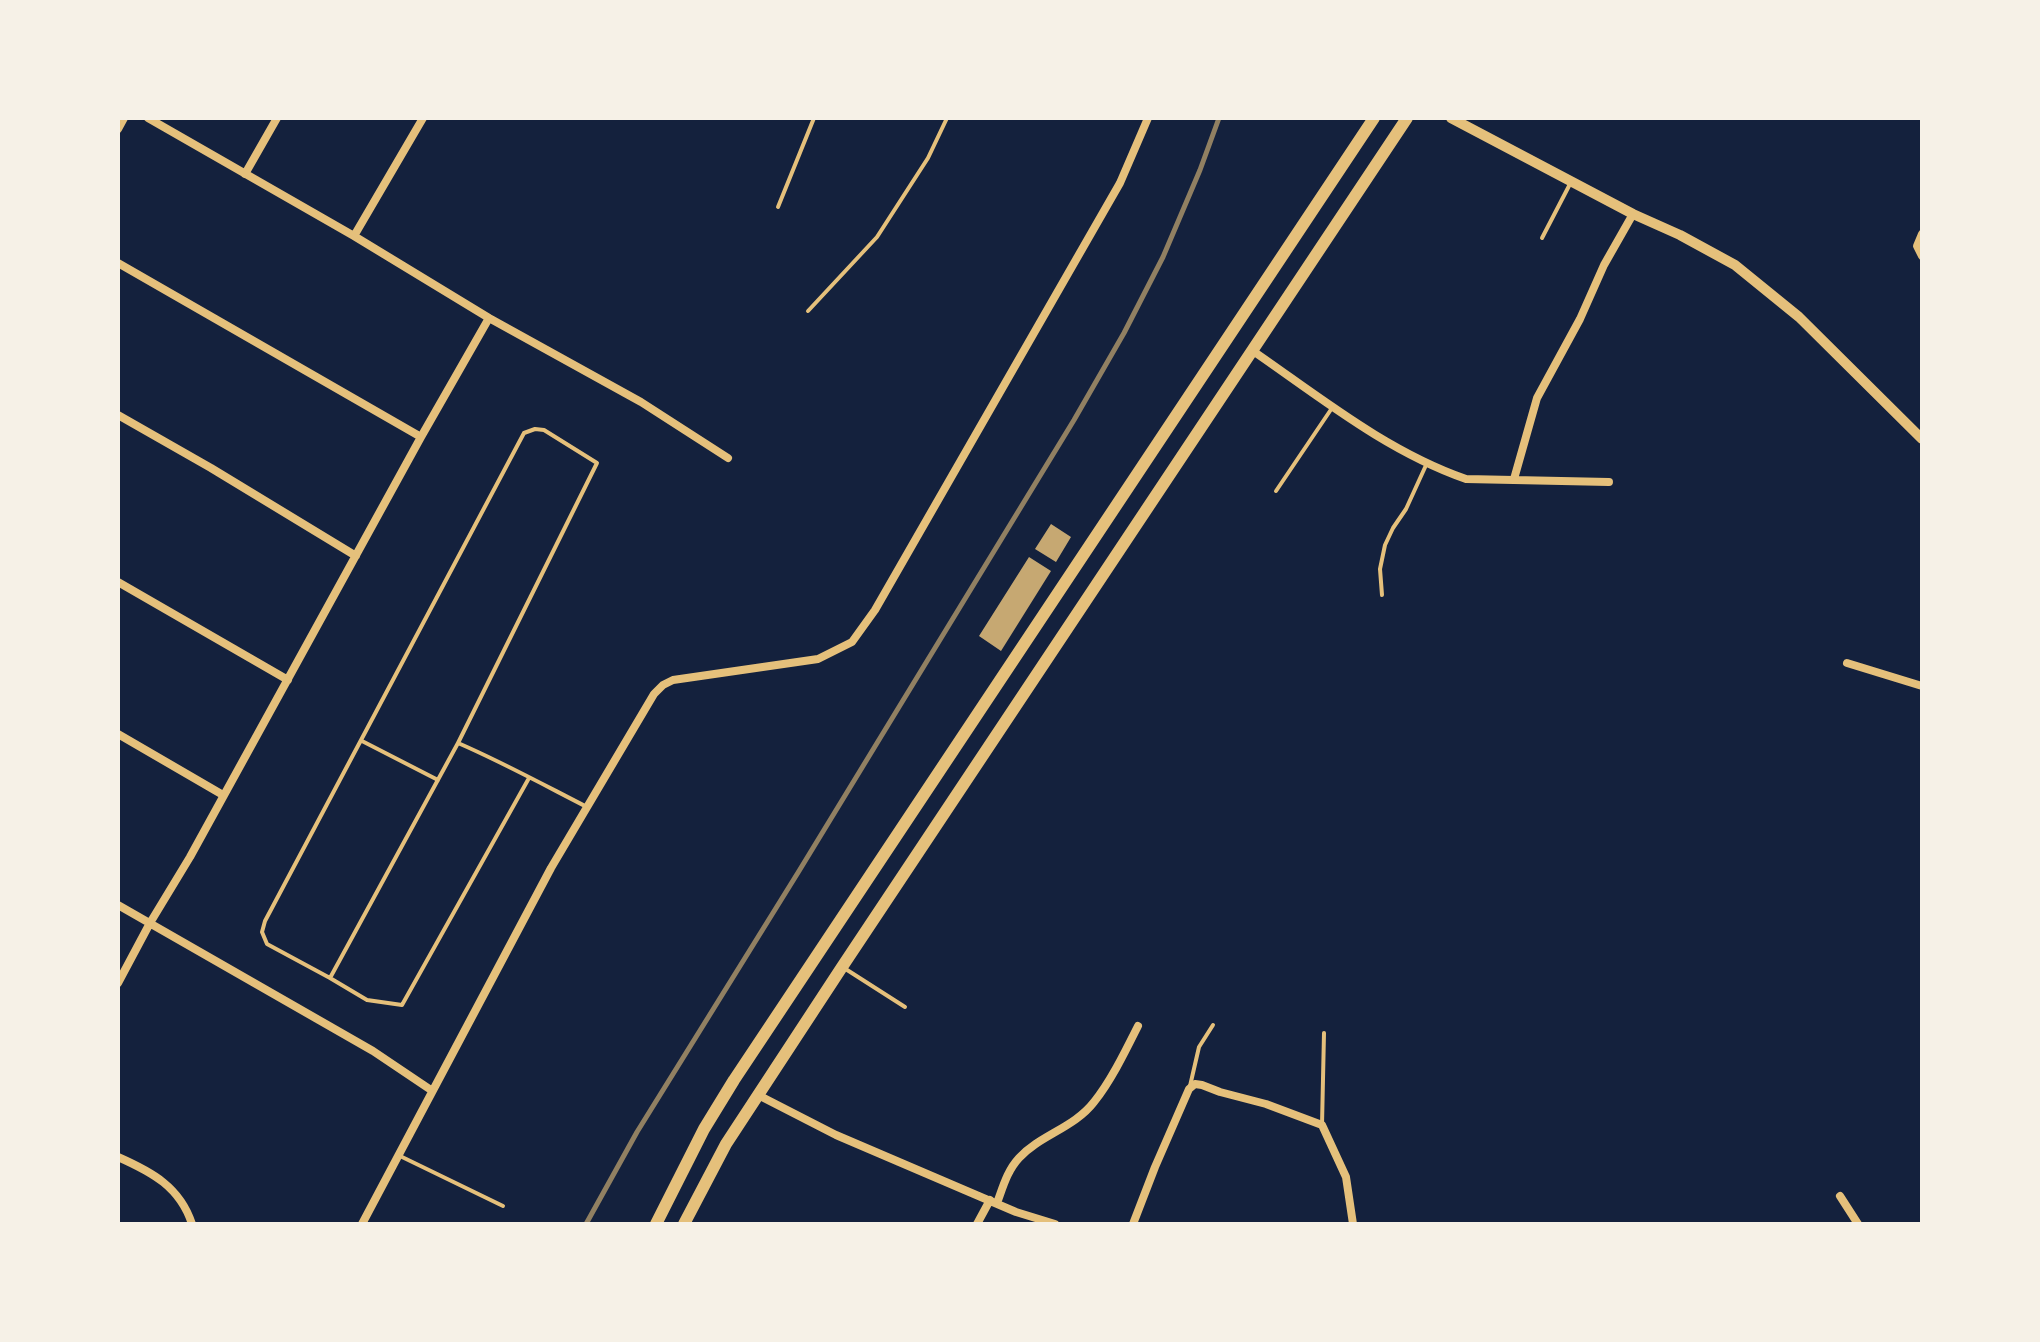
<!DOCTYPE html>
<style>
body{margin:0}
#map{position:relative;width:2040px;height:1342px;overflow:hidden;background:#14213d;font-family:Arial,sans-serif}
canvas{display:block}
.frame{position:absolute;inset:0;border:120px solid #f6f1e7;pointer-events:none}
</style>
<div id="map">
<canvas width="2040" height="1342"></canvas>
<div class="frame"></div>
</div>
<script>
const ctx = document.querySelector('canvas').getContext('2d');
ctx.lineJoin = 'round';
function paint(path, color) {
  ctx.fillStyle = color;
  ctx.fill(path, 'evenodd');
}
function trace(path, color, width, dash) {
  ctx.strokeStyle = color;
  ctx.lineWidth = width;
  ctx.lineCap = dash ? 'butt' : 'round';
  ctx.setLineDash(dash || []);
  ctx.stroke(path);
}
const building = new Path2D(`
 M1051,524L1071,537L1056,562L1035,549Z
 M1029,557L1051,571L1001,651L979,636Z`);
const service = new Path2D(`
 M778,207L814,118
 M1542,238L1570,184
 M808,311L877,237L928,158L947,118
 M1276,491L1332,408
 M1382,595L1380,569L1385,545L1393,528L1406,509L1427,463
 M362,741L438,780
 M529,778L402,1005L367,1000L330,978L267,944L262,932L265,921L524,433L535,429L544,430L597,463L458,743C502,762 544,785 587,807
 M844,968L905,1007
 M330,978L458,743
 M1190,1086L1199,1047L1213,1025
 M1322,1125L1324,1033
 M400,1156L503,1206`);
const minor = new Path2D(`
 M148,118L354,236L489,318L641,402L728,458
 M118,129L124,118
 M245,174L277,118
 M1922,234L1917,246L1922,256
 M354,236L423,118
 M118,263L421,437
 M1253,351C1321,398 1388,452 1466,479L1609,482
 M118,415L211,468L356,556
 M1514,479L1537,398L1580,319L1604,265L1633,214
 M118,582L288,680
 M1847,663L1922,686
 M118,734L223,795
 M118,905L373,1051L431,1090
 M118,983L150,923L190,857L421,437L489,318
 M758,1095L836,1135L1016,1212L1055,1224
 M118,1157C152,1172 180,1187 192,1224
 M1840,1196L1858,1224
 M997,1203C1003,1187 1007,1171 1019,1158C1040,1135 1074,1128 1094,1102C1111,1081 1126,1050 1138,1026
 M362,1224L551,868L654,694L663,685L673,680L818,659L852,642L875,610L1120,183L1148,118
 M977,1224L990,1200
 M1133,1224L1155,1167L1189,1089L1195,1084L1202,1085L1220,1092L1266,1104L1322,1125L1346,1177L1353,1224`);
const tertiary = new Path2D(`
 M1451,118L1633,214L1680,235L1735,265L1799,317L1922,439`);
const trunk = new Path2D(`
 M656,1224L704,1129L734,1080L1374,118
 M684,1224L726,1144L842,967L1407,118`);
const rail = new Path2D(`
 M586,1224L637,1132L799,871L1074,420L1124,333L1163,257L1200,170L1219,118`);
paint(building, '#c6a872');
trace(service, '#e5c07b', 4);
trace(minor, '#e5c07b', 8);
trace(tertiary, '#e5c07b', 10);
trace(trunk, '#e5c07b', 12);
trace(rail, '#918062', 5);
</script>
